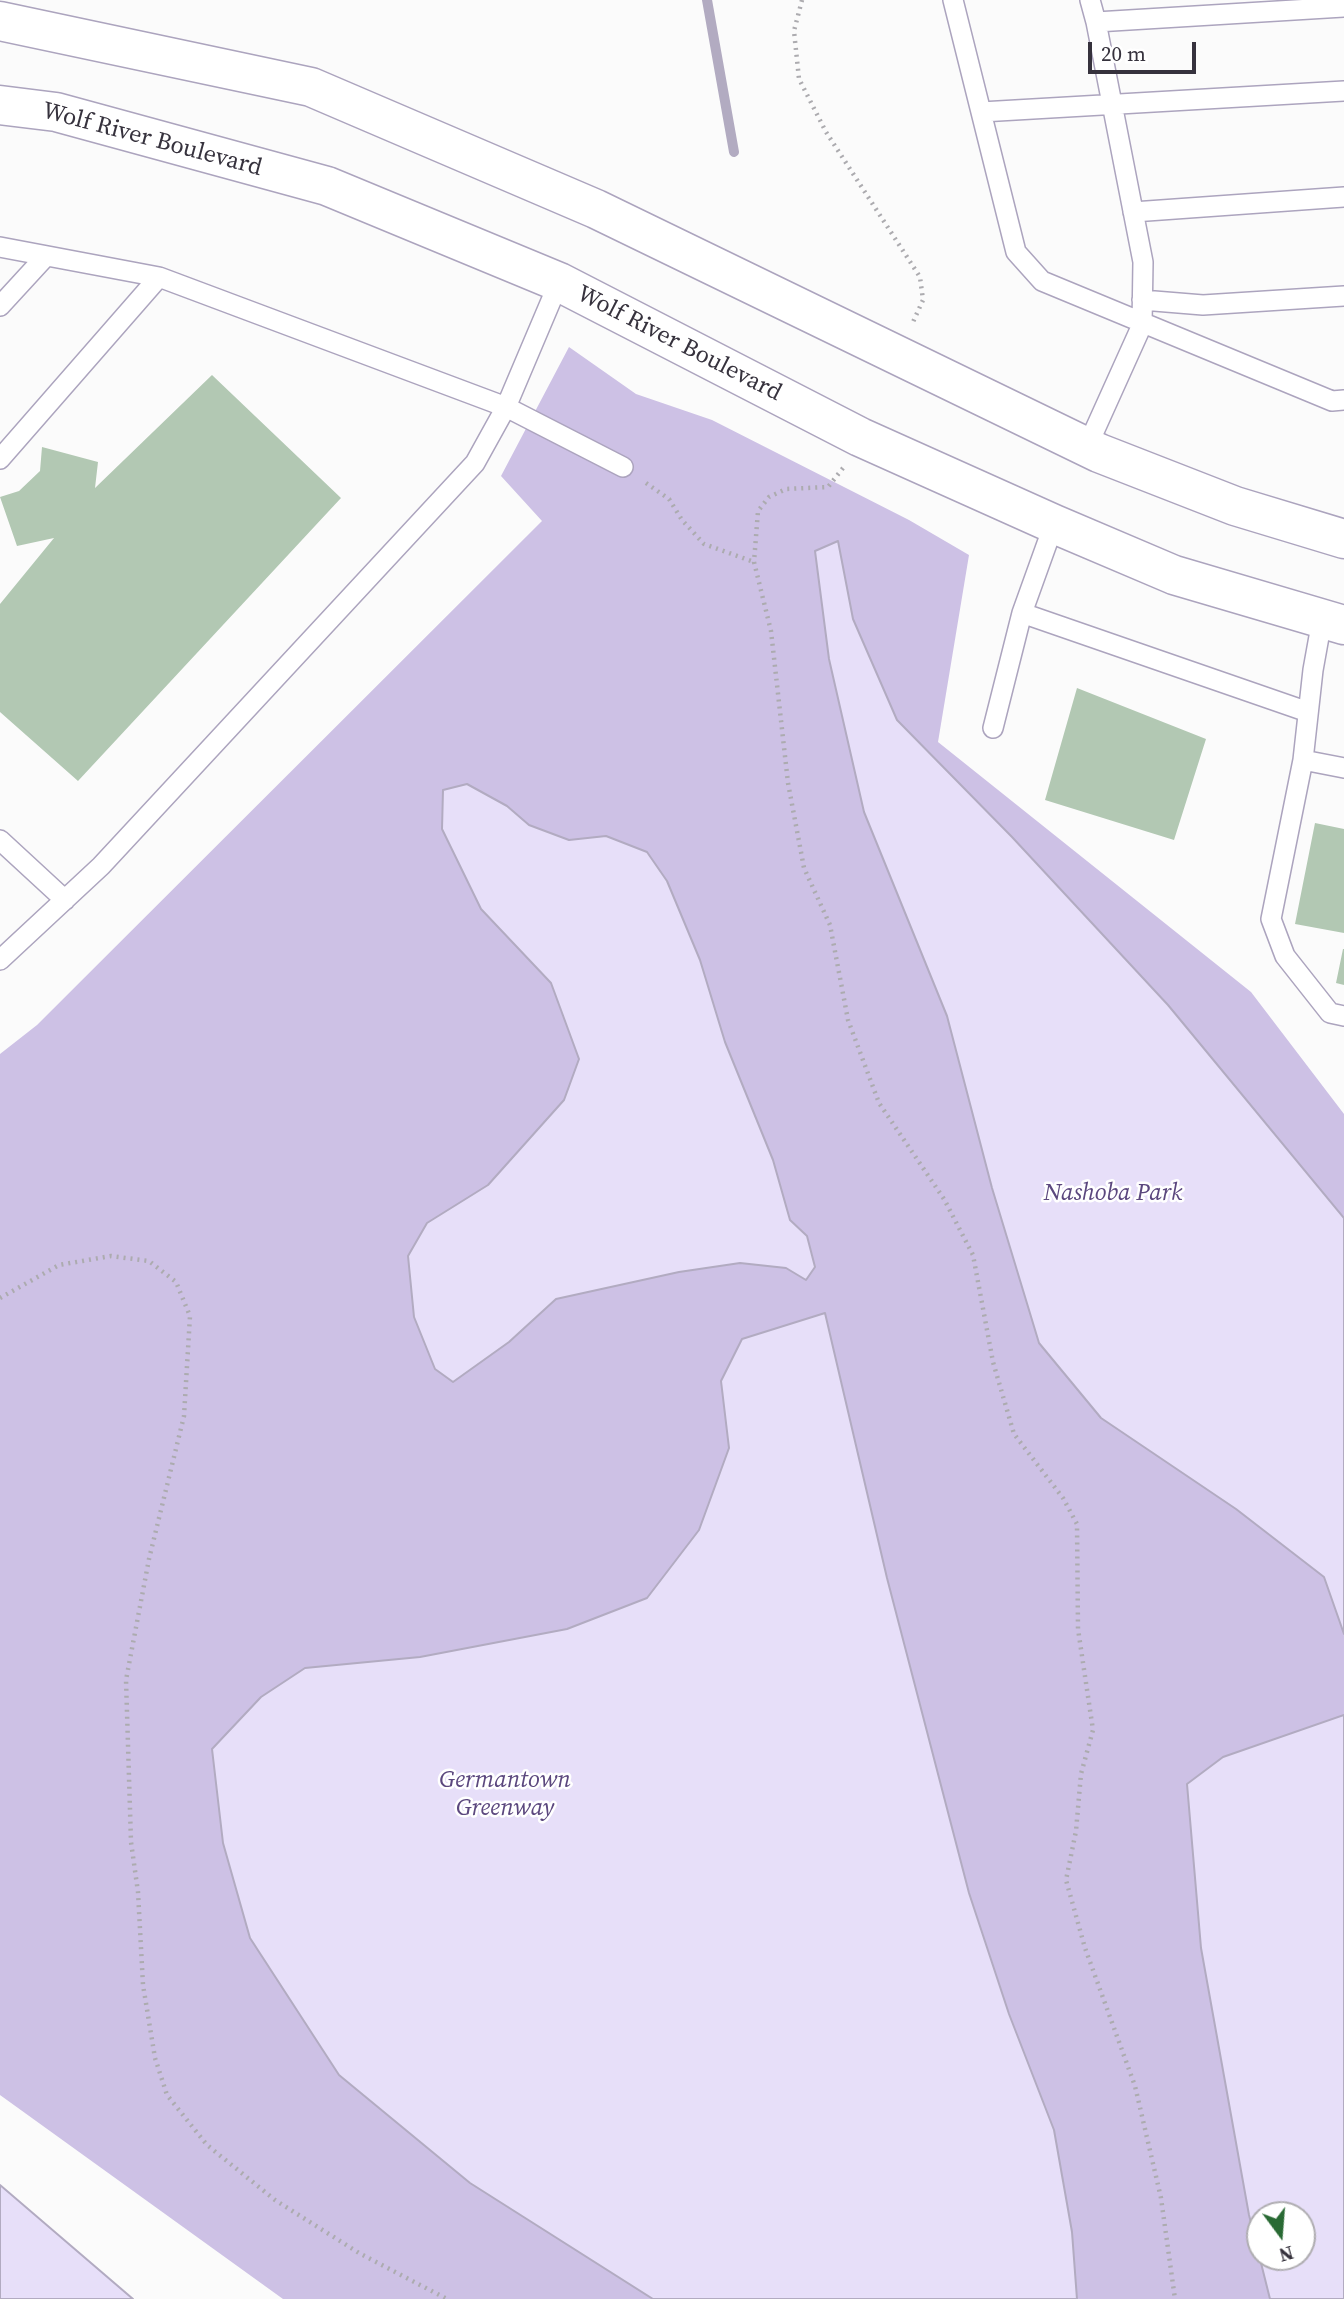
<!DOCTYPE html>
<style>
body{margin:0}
#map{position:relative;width:1344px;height:2299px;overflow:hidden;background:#fbfbfb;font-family:"Source Serif 4",serif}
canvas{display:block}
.north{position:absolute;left:1246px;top:2201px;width:70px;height:70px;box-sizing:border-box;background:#fff;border:2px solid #afadb1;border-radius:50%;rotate:164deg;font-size:19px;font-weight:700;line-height:28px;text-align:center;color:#36323d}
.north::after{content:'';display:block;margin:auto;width:24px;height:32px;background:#296a34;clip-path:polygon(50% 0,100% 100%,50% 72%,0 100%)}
.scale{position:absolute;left:1088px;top:42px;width:108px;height:32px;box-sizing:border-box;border:4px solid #36323d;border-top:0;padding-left:9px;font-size:21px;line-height:24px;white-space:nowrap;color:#36323d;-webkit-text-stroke:5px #fff;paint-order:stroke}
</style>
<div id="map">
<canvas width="1344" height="2299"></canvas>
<div class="north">N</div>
<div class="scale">20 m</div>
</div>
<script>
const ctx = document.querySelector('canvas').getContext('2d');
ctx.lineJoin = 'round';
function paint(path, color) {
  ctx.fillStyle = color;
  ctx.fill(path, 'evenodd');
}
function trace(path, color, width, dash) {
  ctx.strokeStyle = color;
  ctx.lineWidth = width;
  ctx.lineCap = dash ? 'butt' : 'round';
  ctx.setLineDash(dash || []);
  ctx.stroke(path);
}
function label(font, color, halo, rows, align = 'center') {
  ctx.font = font + ' "Source Serif 4",serif';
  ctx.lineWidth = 5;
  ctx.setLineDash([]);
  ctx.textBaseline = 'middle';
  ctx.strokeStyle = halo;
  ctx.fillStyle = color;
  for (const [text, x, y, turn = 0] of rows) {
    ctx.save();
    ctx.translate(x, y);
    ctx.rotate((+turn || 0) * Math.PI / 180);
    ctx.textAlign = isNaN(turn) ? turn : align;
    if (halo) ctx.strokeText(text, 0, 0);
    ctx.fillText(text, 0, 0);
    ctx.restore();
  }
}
const green = new Path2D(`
 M569,347L636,394L712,420L909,520L969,555L938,742L1251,992L1344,1114V2299H283L0,2095V1054L37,1025L542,521L501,476ZM1260,2215H1302V2257H1260Z`);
const water = new Path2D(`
 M838,541L853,619L897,720L1012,837L1168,1005L1344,1218V1634L1324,1577L1236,1509L1101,1418L1039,1343L992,1188L947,1016L864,812L829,659L815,551Z
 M467,784L507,806L529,825L569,840L606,836L647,852L667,881L700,960L725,1042L773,1160L790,1220L807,1236L815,1267L806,1280L786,1268L740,1263L679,1272L556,1299L509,1342L453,1382L435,1369L414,1317L408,1256L427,1223L488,1185L564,1100L579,1059L551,983L481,909L442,829L443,790Z
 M825,1313L887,1578L969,1893L1009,2014L1054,2130L1072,2232L1077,2299H653L470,2183L339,2075L250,1938L223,1843L212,1749L261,1697L305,1668L420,1657L567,1629L647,1598L699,1530L729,1448L721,1381L742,1339Z
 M1344,1715V2299H1270L1249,2215L1201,1948L1187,1784L1223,1757ZM1260,2215H1302V2257H1260Z
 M0,2185L133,2299H0Z`);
const stream = new Path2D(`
 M707,0L734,152`);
const building = new Path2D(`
 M212,375L341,498L78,781L0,712V604L54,538L17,546L0,497L19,491L40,471L42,447L98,462L95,488Z
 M1077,688L1206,739L1174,840L1045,800Z
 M1315,823L1344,829V933L1295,924Z
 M1343,949H1344V985L1336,983Z`);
const path = new Path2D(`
 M802,0L794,31L799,79L826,132L920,277L923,300L913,322
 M843,468L828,487L786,489L769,497L758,511L754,562L771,631L788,783L804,868L830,925L848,1020L879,1103L944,1199L973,1255L993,1362L1014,1434L1063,1498L1077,1524L1078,1629L1093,1730L1081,1774L1076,1831L1066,1880L1085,1948L1135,2086L1161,2198L1175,2299
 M646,483L669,499L682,520L704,544L754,562
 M0,1298L59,1265L111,1256L149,1261L176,1282L190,1316L184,1416L149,1559L126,1680L131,1842L138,1892L143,1985L155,2058L167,2095L207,2145L275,2200L359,2253L447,2299`);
const lane = new Path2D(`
 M953,0L1016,252L1042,281L1332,401L1344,400
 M1090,0L1096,22
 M981,112L1344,91
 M1133,212L1344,197
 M0,247L159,277L506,407L623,467
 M1142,300L1203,305L1344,296
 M0,306L46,256
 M1087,447L1142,325L1143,262L1096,22L1344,7
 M0,459L159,277
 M1022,613L1308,712
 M1322,620L1313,670L1303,760L1271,919L1285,956L1330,1013L1344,1016
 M993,728L1022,613L1054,524
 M1303,760L1344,768
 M0,840L65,900
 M0,960L101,866L475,463L506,407L559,282`);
const secondary = new Path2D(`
 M0,21L311,87L596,209L1099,453L1235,506L1344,539
 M0,105L56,112L327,186L559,282L860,437L1054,524L1174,575L1344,625`);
const streetNames = [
 ["Wolf River Boulevard",152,140,15],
 ["Wolf River Boulevard",679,344,27]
];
const parkNames = [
 ["Nashoba Park",1113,1194],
 ["Germantown",505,1781],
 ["Greenway",505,1809]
];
paint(green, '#cdc1e5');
paint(water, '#e7dff9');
trace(water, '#b2abc1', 2);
trace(stream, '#b2abc1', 10);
paint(building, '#b2c8b3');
trace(lane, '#aca4be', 22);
trace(secondary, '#aca4be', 41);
trace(path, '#acabaf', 4.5, [2, 5]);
trace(lane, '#fff', 19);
trace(secondary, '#fff', 38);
label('24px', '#36323d', '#fff', streetNames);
label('italic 24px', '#5b477e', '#fff', parkNames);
</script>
